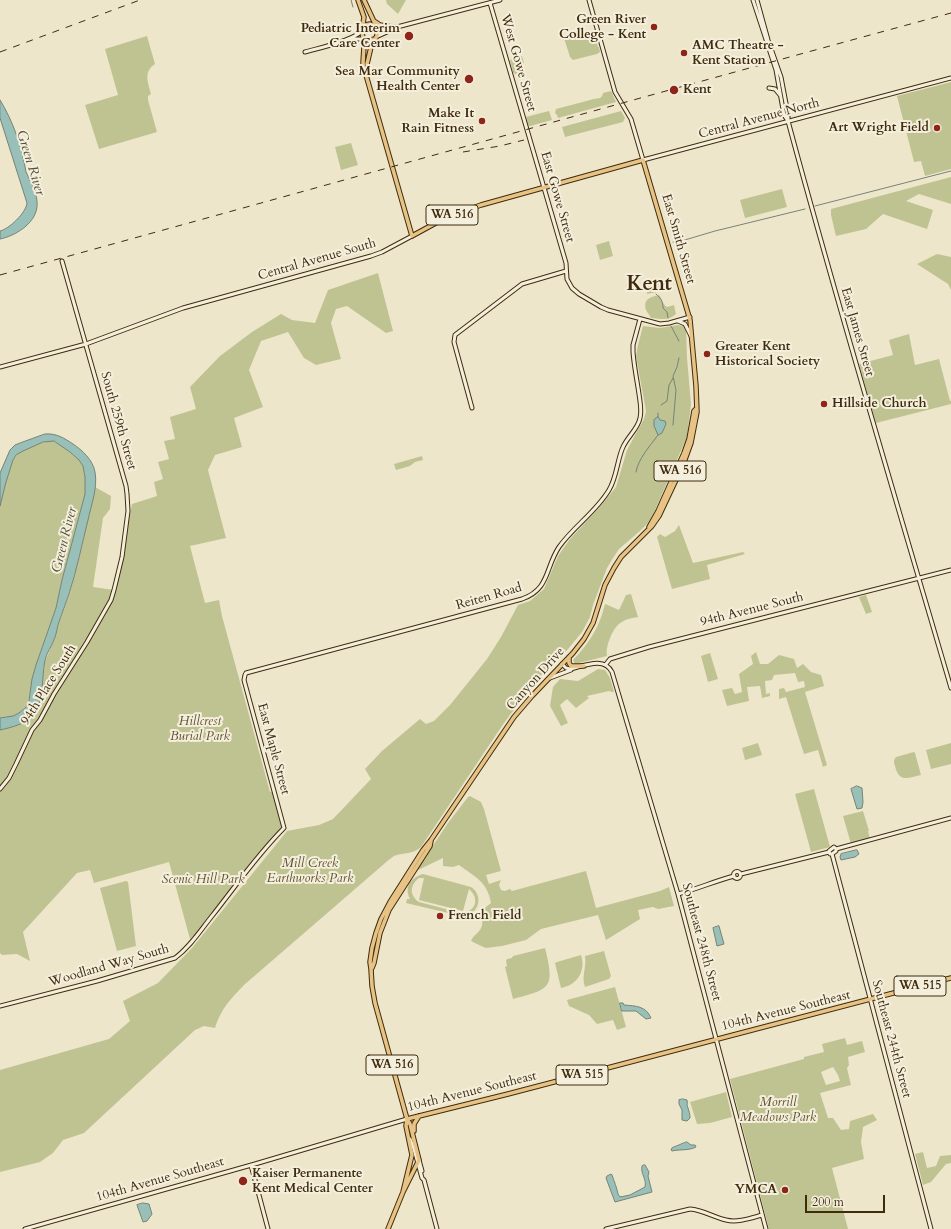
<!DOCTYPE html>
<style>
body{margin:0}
#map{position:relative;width:951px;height:1229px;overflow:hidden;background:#eee6cb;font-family:Cardo,serif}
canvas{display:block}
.scale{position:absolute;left:805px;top:1195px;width:80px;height:18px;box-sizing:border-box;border:2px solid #402b0d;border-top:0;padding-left:5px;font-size:12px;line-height:14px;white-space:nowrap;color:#402b0d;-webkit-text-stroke:3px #f4efdd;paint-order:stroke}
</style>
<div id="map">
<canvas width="951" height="1229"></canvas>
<div class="scale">200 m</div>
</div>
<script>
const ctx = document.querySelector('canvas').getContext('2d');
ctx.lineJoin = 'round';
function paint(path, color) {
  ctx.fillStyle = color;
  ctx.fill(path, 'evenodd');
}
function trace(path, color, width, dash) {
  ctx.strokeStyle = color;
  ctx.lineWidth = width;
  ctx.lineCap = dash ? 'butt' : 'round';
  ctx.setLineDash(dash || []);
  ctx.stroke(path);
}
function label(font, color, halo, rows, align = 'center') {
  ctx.font = font + ' Cardo,serif';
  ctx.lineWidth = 4;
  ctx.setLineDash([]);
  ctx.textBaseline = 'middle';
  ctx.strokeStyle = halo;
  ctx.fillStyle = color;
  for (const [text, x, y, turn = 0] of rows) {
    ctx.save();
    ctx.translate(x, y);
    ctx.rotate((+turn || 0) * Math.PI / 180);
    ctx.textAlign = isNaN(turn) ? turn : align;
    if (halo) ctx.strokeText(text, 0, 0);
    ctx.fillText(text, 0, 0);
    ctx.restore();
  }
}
const green = new Path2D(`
 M386,0H406L398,14L387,4Z
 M585,32L586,38L595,36L598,47H599L600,52L597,54L573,60L570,57L564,38Z
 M147,36L155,64C143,72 148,82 151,94L148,96V100L157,132L99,149L85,105L118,95L105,49Z
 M522,56L524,63L520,64L521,73L515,74L513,72L510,60Z
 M951,82V169L925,176L921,161L914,162L897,96Z
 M611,91L616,102L558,118L557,115L555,113L556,109L594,99C599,98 602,99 603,93Z
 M549,111L552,120L530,126L528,125L526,117Z
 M621,111L625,118L623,122L565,137L562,127Z
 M351,143L358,165L341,170L335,147Z
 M951,177V204L919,194L906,201L933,210L927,229L883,214L866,229L836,236L831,215V209Z
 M782,189L787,207L745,218L740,200Z
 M609,241L613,256L600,260L596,245Z
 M937,254L951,257V290L948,284L917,264Z
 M378,273L393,331L386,333L347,306L336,309L331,323L341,359L316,365L304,358L288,332L261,341L249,370L263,407L234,418L242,447L215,455L208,470L226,538L190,546L205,603L219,600L222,616L270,792L274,791L284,828L276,833L195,934L190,939L169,862L94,883L90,870L77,873L23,932L30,961L17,954L2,955L0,953V730L20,724L38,706L40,696L45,662L55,637L59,623L70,593L83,542L95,487L111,496L110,509L103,518L93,587L114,590L132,504L157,496L154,482L163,479L158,462L169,459L164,441L175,439L170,417L196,409L190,387L220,356L252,332L281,314L292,320L315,323L328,290Z
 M659,282L661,291L647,294L648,285Z
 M659,295C662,299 663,305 667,307L674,305L676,314C668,321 662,319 651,318C650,315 647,313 646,310C643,299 650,297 659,295Z
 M678,325L686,327L687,358L691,404L687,437L655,510L648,523L640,531L619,549L613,558L607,568L593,605L590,617L582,632L559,660L527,692L504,723L421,847C412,855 405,852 394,856C391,858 387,861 384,864L244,985C230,1000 222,1007 215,1028L204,1026L195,1030L84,1133L63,1140L53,1153L40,1162L0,1172V1070L109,1039L130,1021L123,1001L158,983L192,948L287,831L319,825L333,819L371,779L365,769L382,751L420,719L426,724L434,721L450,705L487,659L501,637L518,605L530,601L544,589L558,556L570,539L599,508L616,487L627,450L639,428L644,419L646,411L636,356L638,345L643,326L660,328Z
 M909,334L915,365L939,359L950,401H951V404L876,423L859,364L893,355L889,340Z
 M53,441L59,444L70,452L79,460L83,466L85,477V494L62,580L56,608L36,665L28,704L19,713L13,716L0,718V506C3,495 9,464 16,456C22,448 43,441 53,441Z
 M422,456L423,460L415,462L410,466L396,470L394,464Z
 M679,525L693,563L743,552L745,554L707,565L710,579L672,589L657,537L660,534L665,537L675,531Z
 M631,594L638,617C633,618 626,619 622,622C613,626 605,647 607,656L575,664L573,660C589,644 600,626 605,604L619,610L626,595Z
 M866,595L872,612L866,614L859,597Z
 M756,652L760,664H768L779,655L794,659L797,668L803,664L811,672L821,675L824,686L805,692L827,765L823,767L818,750L804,754L786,697L779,699V689L784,688L786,692L805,687L804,681L798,682L795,673L774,675L772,680L765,681L766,694L770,693V696L762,698L760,686L747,687L749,701L727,706L722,690L732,688L735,694L742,692L739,674L753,664L751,656Z
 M710,653L718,679L708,682L701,656Z
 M598,669L605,670L610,678L614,692H612L609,691L587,696L589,698L576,708L567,699L560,705L568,723L561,726L550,706L553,687L560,679L578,681Z
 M758,743L762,755L745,760L742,748Z
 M951,743V764L931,769L926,750Z
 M914,752L915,753L921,775C908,778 899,783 895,766C894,762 893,761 896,757Z
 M814,789L830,847L811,852L795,794Z
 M470,796L481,802L484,809L501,871L486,875L489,884L501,880L499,885L501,890L505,891L510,889L512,891L586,871L596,908L660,891L669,887L674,906L658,909L653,907L638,910L640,919L606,940L598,915L541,929L526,940L502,946L486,948L479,945L471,941C473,935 479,933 481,928C484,923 481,916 481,911L491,903C487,881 475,877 459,865L453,867L443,866V858L416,871L448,823L468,797Z
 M863,811L869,831H868L870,839L851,844L843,816Z
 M423,874L471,887C485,896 478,917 461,916L406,903L407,899H410C404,887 410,878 423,874ZM419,878H424L419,900L463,911L469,889C480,899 476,912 461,913L419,902C409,895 410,885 419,878Z
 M126,881L128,882L136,946L117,951L100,888Z
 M545,948C555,988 551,989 513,999L505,967L507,966L506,961L507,959L512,958L513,956Z
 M604,951L611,976L609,979L585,987C581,976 587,967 585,956Z
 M581,955C586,970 578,985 561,988L555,963L557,962Z
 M615,987L626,1027L617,1030L613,1020L597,1024L589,1015L569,1006L567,1000Z
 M845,1038L847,1045L862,1041L865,1052L848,1057L849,1065L847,1068L851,1085L820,1093L828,1118H833L841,1130L849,1129L850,1121L873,1114L877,1120L863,1127L861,1142L864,1159L832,1168L848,1229H769L730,1079L804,1059V1057L824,1052L822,1044ZM833,1067L838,1075L840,1081L826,1085L821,1072Z
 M726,1092L732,1117L710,1123L697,1124L690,1102Z
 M923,1152L927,1168L936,1166L940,1156L951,1155V1163L946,1164L931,1182L923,1185L915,1154Z`);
const water = new Path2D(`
 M0,100C13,121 22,147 26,172C27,175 29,177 30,180C34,188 38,198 37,207C35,224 15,236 0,239V231C9,229 26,213 27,203L0,118Z
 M658,417L660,420L665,421L666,424L662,433L658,435L654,426V420Z
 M45,434C56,433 64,438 73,444C82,450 93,460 95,472C98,488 91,505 88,520C82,544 77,569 69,594C66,603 62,613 59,622C57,627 57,632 55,637C53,643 50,648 47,654C40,672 46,696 35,713C26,724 13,727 0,730V718L13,716L19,713L26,707L29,701L32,679L36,665L56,608L62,580L85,494V477L83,466L79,460L70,452L54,441L43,442L23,451L16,455L13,460L6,482L0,506V473L10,450L15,445L20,443Z
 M857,786L862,788L863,802L862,808L857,809L851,789Z
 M857,850L859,854L855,857L841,860L840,857L841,854Z
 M719,926L724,944L717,946L713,928Z
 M620,1003H623L624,1005C636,1006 646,1006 651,1018L646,1019L636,1011H622Z
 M683,1099L687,1100C688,1103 686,1105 688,1108C689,1112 690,1113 690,1118L687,1121L682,1120V1110L679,1104V1100Z
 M687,1142L691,1145H695L696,1147C688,1151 680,1149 672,1151L671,1150L672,1148Z
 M645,1165L649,1172L648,1176L652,1192L615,1202L606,1178L607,1176L611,1174L612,1175C614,1181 617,1188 618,1194L620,1197L630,1195L645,1187C647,1179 640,1173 642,1166Z
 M143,1203L149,1204L152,1214L147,1221L143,1222L137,1205Z`);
const stream = new Path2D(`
 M351,0L353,7
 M815,206L951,171
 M673,242H678L715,231L805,209
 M656,294C661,298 663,302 663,308L667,312L668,318
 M671,326L679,341
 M661,405L667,401L669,385L672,380L673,378
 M658,417V413
 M673,425L676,390L673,376L677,367L679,358
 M636,472C638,459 650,446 658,435`);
const secondary = new Path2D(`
 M589,0L615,92L631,119L643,160L951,78
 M753,0L776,70L784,115L788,121C839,311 896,500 951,688
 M757,0L768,40L781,77L788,114V121
 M490,3L566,263L567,279L572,288L579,294L601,307L608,310L660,324L669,323L690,317
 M376,27L382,29L397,27L500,0
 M376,37L396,28
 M350,39H363
 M305,52C319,48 352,41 362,31
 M769,88L775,89L780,95
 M678,321L685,324L691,336
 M0,367L86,344L183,308L371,256L382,252L412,236
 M472,408L454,342L455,335L522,284L566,271
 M562,664L566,668L570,669C584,666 604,656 612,672L678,894L766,1229
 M606,664L610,659L649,647L951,570
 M550,678L571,670
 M0,789L9,778L16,764L32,730L40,720L54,694L87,642L111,600L114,590L122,557L128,511L127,494L126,486L62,261
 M834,847L836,849V851L832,854H830L829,851Z
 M836,849L951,818
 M832,854L931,1229
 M733.5 875a3.5 3.5 0 1 1 7 0a3.5 3.5 0 1 1-7 0Z
 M741,874L829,852
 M678,894C697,889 715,881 734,876
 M0,1006L97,981L175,958C190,947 200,931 212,916C235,887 257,855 284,828L244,680L245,675L246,673L522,599C550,589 545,568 559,547C574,526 596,512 609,490C617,477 617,460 623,447C628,436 638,429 640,418C642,410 640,402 639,394C637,380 634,366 633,352V345L640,319
 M410,1139L414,1149L422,1178L424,1180L437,1229
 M419,1160L422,1171
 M251,1165L268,1229
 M25,1229L255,1164L407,1119
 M606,1229L690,1209C703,1210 713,1217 726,1220C737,1223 751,1218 762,1215`);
const primary = new Path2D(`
 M358,0L364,17L362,31L364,46L363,63L364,71L366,75L412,236L445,218L481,205L643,160L690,320L696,386L697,412L691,443L683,465L659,516L652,526L621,557L614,568L605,585L593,623L584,639L573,653L532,696L514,717L431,840L423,850L390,902L381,919L376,933L372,948L370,962L371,969L372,986L375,1003L407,1119L410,1124L419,1160L403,1192
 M364,0L377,28V36L371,47L367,64
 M374,21L380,25L392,27
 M365,25L370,24L375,26
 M363,39L370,40L375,39
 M649,527L658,511L684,453L689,439L694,411L696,409
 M569,657V663L571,666H584
 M372,968L374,963L380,933L389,910L430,846L431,841
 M407,1119L508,1094L951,978
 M414,1131V1124L419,1116
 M388,1229L403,1192L412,1155L406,1126L407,1119`);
const rail = new Path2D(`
 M0,52L140,0
 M463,152L500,146L524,140
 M0,275C317,188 634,99 951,13`);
const markers = [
 [654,27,4,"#8f2418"],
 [409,36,5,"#8f2418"],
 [684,53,4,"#8f2418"],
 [469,79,5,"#8f2418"],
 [674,90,5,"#8f2418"],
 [482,121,4,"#8f2418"],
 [937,128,4,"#8f2418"],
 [707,354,4,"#8f2418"],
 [824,404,4,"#8f2418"],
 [440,916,4,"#8f2418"],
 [243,1181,5,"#8f2418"],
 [785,1190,4,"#8f2418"]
];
const shields = [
 [452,215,52],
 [680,471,52],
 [920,986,52],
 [392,1065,52],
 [582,1075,52]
];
const shieldNames = [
 ["WA 516",452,215],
 ["WA 516",680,471],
 ["WA 515",920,986],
 ["WA 516",392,1065],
 ["WA 515",582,1075]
];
const poiNames = [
 ["Green River",646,20],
 ["College - Kent",646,35],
 ["Pediatric Interim",400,29],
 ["Care Center",400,44],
 ["AMC Theatre -",692,46,"left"],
 ["Kent Station",692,61,"left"],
 ["Sea Mar Community",460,72],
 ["Health Center",460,87],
 ["Kent",683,90,"left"],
 ["Make It",474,114],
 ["Rain Fitness",474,129],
 ["Art Wright Field",929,128],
 ["Greater Kent",715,347,"left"],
 ["Historical Society",715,362,"left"],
 ["Hillside Church",832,404,"left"],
 ["French Field",448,916,"left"],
 ["Kaiser Permanente",252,1174,"left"],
 ["Kent Medical Center",252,1189,"left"],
 ["YMCA",777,1190]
];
const streetNames = [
 ["West Gowe Street",518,63,74],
 ["Central Avenue North",759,119,-15],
 ["East Gowe Street",557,197,74],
 ["East Smith Street",678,239,74],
 ["Central Avenue South",317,260,-16],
 ["East James Street",857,332,74],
 ["South 259th Street",118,421,74],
 ["Reiten Road",489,597,-16],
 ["94th Avenue South",752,610,-14],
 ["Canyon Drive",536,679,-48],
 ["94th Place South",49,685,-58],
 ["East Maple Street",273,749,75],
 ["Southeast 248th Street",701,942,75],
 ["Woodland Way South",109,966,-16],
 ["104th Avenue Southeast",786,1011,-14],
 ["Southeast 244th Street",891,1039,75],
 ["104th Avenue Southeast",472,1092,-14],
 ["104th Avenue Southeast",160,1180,-16]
];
const parkNames = [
 ["Hillcrest",200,722],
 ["Burial Park",200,737],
 ["Mill Creek",310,864],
 ["Earthworks Park",310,879],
 ["Scenic Hill Park",203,880],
 ["Morrill",778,1103],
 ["Meadows Park",778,1118]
];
const waterNames = [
 ["Green River",30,163,73],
 ["Green River",65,540,-76]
];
const townNames = [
 ["Kent",649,285]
];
paint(green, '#bfc392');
paint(water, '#99bfb9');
trace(water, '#758474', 1);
trace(stream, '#758474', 1);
trace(secondary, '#402b0d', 5);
trace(primary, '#402b0d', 5.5);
trace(secondary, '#f4efdd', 3);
trace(primary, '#e7c386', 3.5);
trace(rail, '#402b0d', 1, [7, 7]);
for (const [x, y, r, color] of markers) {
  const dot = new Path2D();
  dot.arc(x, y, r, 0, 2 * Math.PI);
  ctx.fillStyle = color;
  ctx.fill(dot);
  trace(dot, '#f4efdd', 1.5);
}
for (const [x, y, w] of shields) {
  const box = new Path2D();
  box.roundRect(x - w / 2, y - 10, w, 20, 3);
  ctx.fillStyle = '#f4efdd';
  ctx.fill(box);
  trace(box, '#402b0d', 1);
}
label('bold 12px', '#402b0d', null, shieldNames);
label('bold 13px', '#402b0d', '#f4efdd', poiNames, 'right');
label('13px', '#402b0d', '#f4efdd', streetNames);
label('italic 13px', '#60512e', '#f4efdd', parkNames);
label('italic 14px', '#565038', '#f4efdd', waterNames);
label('bold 21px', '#402b0d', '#f4efdd', townNames);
</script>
